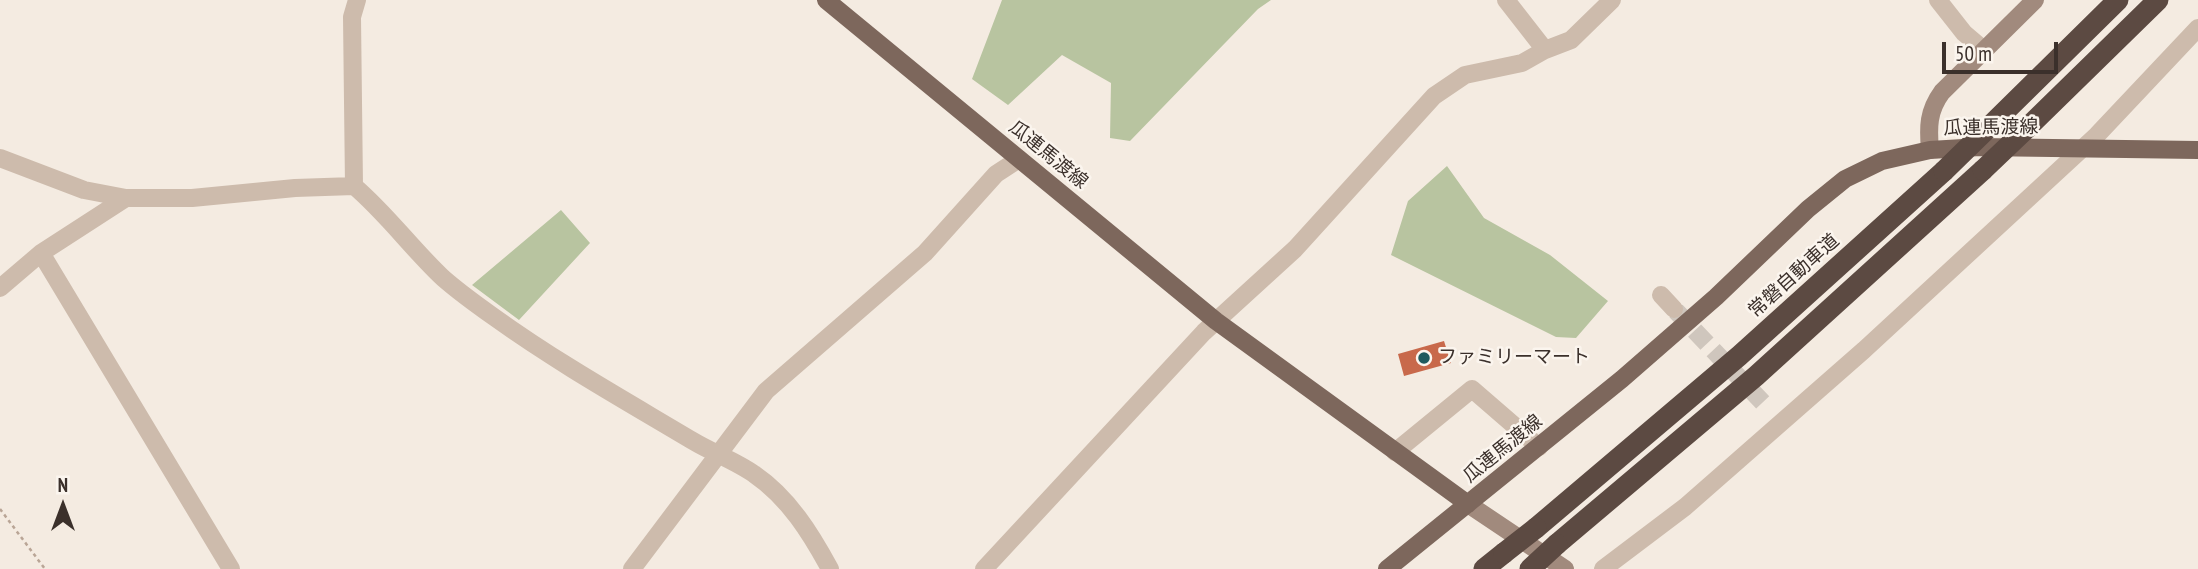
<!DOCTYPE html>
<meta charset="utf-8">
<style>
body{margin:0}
#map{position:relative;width:2198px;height:569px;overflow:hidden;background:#f4ebe1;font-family:"PT Sans Narrow",sans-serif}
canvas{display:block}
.north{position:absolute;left:28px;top:471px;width:70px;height:70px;-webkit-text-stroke:5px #fbf5ee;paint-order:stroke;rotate:0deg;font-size:19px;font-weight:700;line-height:28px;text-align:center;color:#3b302b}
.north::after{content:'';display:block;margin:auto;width:24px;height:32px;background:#3b302b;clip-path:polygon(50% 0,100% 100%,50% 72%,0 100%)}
.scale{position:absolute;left:1942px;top:42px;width:116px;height:32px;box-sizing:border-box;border:4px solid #3b302b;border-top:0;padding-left:9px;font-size:21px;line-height:24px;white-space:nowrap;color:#3b302b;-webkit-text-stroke:5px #fbf5ee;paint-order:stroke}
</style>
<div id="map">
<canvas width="2198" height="569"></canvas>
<div class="north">N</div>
<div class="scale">50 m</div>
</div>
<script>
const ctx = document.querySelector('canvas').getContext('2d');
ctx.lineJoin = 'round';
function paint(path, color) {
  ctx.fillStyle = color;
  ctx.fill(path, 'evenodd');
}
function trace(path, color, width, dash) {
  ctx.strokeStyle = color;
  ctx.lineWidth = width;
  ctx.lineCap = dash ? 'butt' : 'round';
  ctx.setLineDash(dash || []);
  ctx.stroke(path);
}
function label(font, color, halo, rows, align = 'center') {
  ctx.font = font + ' "PT Sans Narrow","Noto Sans JP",sans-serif';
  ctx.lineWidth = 5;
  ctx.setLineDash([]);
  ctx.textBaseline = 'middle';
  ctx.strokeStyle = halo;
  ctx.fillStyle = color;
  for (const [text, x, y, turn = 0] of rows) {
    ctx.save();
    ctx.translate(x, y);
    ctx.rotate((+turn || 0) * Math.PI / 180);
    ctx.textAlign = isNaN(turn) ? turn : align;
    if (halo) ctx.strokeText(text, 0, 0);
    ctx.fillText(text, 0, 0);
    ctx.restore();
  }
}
const green = new Path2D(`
 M1002,0H1271L1258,9L1130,141L1110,138L1111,83L1062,55L1008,105L972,79Z
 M1447,166L1484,218L1550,255L1608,301L1576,338L1556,337L1391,255L1408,201Z
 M561,210L590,243L519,320L472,285Z`);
const building = new Path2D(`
 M1444,341L1451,363L1404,376L1398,354Z`);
const streetTunnel = new Path2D(`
 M1676,311L1768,408`);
const path = new Path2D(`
 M0,509L45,569`);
const street = new Path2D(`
 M1506,0L1545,50
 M1938,0L1964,33L1984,50
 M0,158L84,190L126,198H192L295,188L354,186C387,214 412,249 443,278C459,292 477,305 494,317C558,363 626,401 693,441C713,453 736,461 754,474C789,498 811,534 830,569
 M354,186L352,17L357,0
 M41,253L231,569
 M0,288L41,253L126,198
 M1661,295L1674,309
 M1395,452L1472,389L1539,447
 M632,569L766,391L925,253L996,174L1019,159
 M984,569L1204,332L1295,249L1434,96L1465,75L1522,63L1545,50L1571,40L1612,0
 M1603,569L1685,507L1864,350L2097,135L2198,28`);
const secondary = new Path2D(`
 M1930,150C1928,127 1928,111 1942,92L2035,0
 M1468,504L1565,569`);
const primary = new Path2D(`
 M826,0L1216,321L1468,504
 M1387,569L1622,379L1716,297L1808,209L1845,179L1882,161L1930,150L1980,147L2198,150`);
const highway = new Path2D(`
 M1988,128L2118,0
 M2026,129L2158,0
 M1536,528L1739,356L1944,171
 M1557,544L1756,376L1983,170
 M1484,569L1504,553`);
const highwayBridge = new Path2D(`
 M1983,170L2026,129
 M1944,171L1988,128
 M1504,553L1536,528
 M1530,569L1557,544`);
const markers = [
 [1424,358,7,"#1f5a5e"]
];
const streetNames = [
 ["瓜連馬渡線",1991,128,-1],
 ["瓜連馬渡線",1048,155,39],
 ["常磐自動車道",1794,276,-42],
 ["瓜連馬渡線",1503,449,-39]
];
const poiNames = [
 ["ファミリーマート",1438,358]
];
paint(green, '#b8c4a0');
paint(building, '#c8694b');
trace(streetTunnel, '#cfc6bd', 18, [18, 9]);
trace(path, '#b9a596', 2.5, [3.5, 3.5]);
trace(street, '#cdbbac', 18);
trace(secondary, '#a18a7d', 18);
trace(primary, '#7d675c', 18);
trace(highway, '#5c4a42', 21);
trace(highwayBridge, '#5c4a42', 21);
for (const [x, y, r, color] of markers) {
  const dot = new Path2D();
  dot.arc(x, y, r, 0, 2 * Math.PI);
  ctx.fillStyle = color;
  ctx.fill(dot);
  trace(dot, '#fbf5ee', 2.5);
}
label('19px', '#3b302b', '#fbf5ee', streetNames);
label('19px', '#3b302b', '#fbf5ee', poiNames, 'left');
</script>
